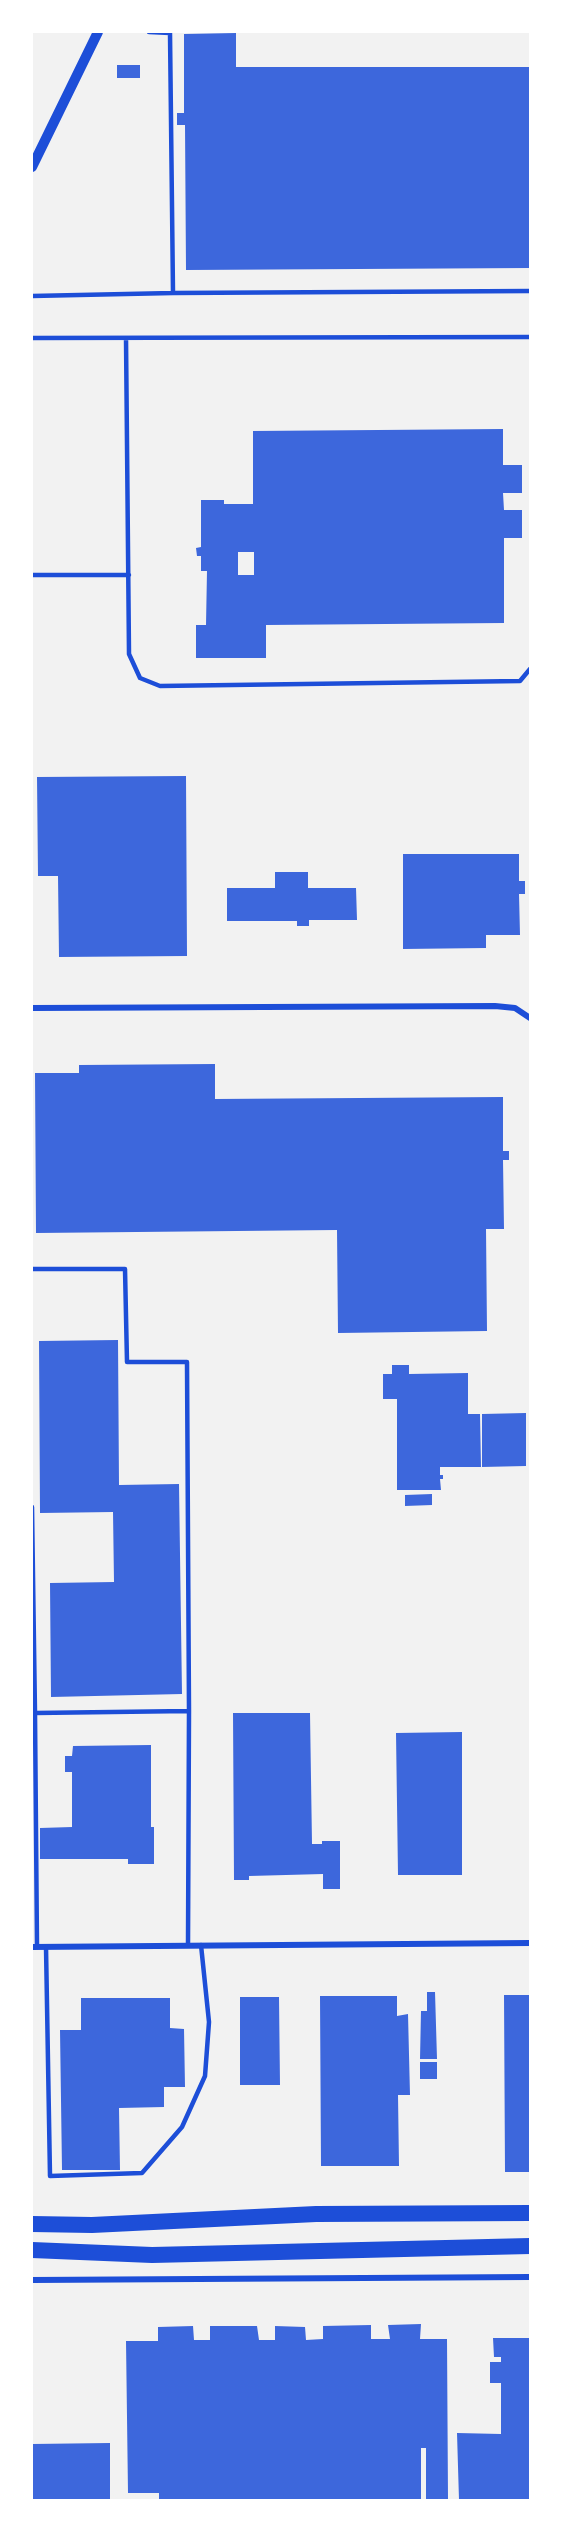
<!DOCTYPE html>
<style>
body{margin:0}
#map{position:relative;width:562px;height:2532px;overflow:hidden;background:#f2f2f2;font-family:"Noto Sans",sans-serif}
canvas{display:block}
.frame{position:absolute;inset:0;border:33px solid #fff;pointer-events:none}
</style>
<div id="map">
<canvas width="562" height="2532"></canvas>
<div class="frame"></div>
</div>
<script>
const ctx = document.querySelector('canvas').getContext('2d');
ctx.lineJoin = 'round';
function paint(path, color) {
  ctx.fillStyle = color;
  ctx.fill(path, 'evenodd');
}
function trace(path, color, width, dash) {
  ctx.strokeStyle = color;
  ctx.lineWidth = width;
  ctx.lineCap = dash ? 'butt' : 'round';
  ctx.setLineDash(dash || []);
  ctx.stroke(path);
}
const building = new Path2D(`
 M236,33V67H530V268L186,270L185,125H177V113H184V34Z
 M117,65H140V78H117Z
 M503,429V465H522V493H503L504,510H522V538H504V623L266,625V658H196V625H206L207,571H201V556H197L196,548L201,547V500H224V504H253V431ZM238,552H254V575H238Z
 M186,776L187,956L59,957L58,876H38L37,777Z
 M403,854H519V881H525V894H519L520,935H486V948L403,949Z
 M275,872H308V888H356L357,920H309V926H297V921H227V888H275Z
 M215,1064V1099L503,1097V1151H509V1160H503L504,1229H486L487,1331L338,1333L337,1230L36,1233L35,1073H79V1065Z
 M118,1340L119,1485L179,1484L182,1694L51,1697L50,1583L114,1582L113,1512L40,1513L39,1341Z
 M392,1365H409V1374L468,1373V1414H480L481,1467H440V1475H443V1479H440L441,1490H397V1399H383V1374H392Z
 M526,1413V1466L482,1467V1414Z
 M432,1494V1505L405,1506V1495Z
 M233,1713H310L312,1844H322V1841H340V1889H323V1874L249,1876V1880H234Z
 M462,1732V1875H398L396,1733Z
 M151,1745V1827H154V1864H128V1859H40V1828L72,1827V1772H65V1756H72L73,1746Z
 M427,1992H435L437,2059H420L421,2011H427Z
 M504,1995H530V2172H505Z
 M320,1996H397V2016L408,2014L410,2095H398L399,2166H321Z
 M240,1997H279L280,2085H240Z
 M81,1998H170V2028L184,2029L185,2087H164V2107L119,2108L120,2170H62L60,2030H81Z
 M420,2062H437V2079H420Z
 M421,2324L420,2339H447L448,2500H426V2448H421V2500H159V2493H128L126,2341H158V2327L193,2326L194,2340H210V2326H257L259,2340H275V2326L305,2327L306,2340L323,2339V2326L371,2325V2339H390L388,2325Z
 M493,2338H530V2500H459L457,2433L501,2434V2383H490V2362H501V2357H494Z
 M110,2443V2500H32V2444Z`);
const service = new Path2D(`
 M149,32L170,33L173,293
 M32,296L173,293L530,291
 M32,338L530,337
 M126,338L129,654L140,678L160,686L520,681L530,669
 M32,575H129
 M32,1269H125L127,1362H187L189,1711
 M32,1507L35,1713L189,1711L188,1945
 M35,1713L37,1947
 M46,1947L50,2176L142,2173L182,2127L205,2076L209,2022L201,1945`);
const minor = new Path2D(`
 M32,1008L495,1006L515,1008L530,1018
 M32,1947L530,1943
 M32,2280L530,2277`);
const tertiary = new Path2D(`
 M32,167L98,32`);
const trunk = new Path2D(`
 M32,2224L92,2225L316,2214L530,2213
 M32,2250L152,2255L530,2246`);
paint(building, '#3d67dc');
trace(service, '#1d4ed8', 4.5);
trace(minor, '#1d4ed8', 6);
trace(tertiary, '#1d4ed8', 10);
trace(trunk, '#1d4ed8', 16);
</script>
